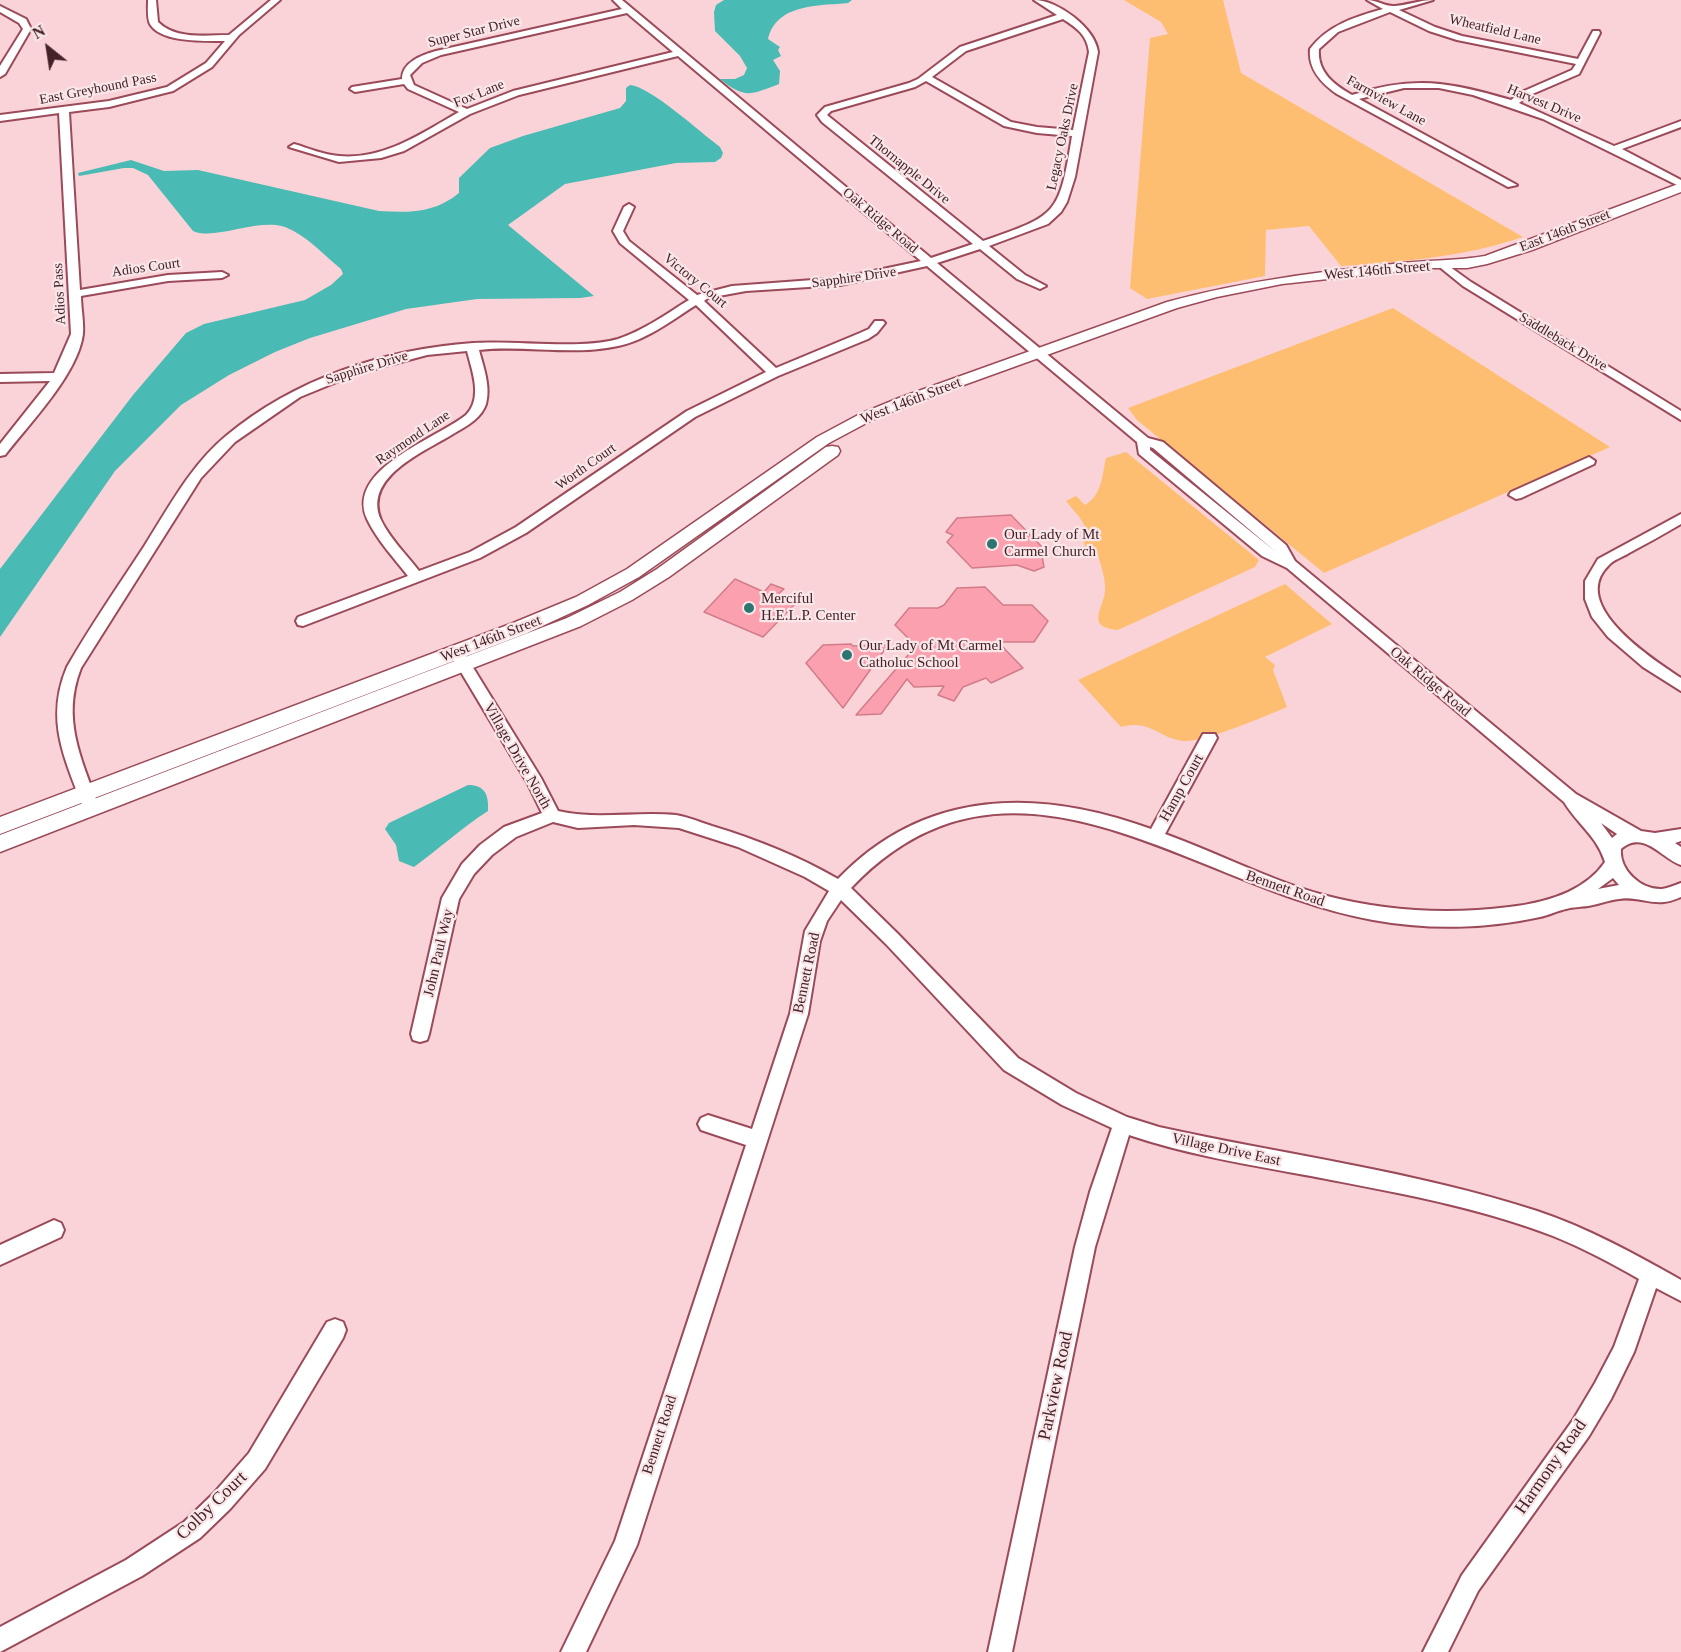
<!DOCTYPE html>
<style>
body{margin:0}
#map{position:relative;width:1681px;height:1652px;overflow:hidden;background:#f9d3d7;font-family:"Times New Roman",serif}
canvas{display:block}
.north{position:absolute;left:18px;top:18px;width:60px;height:60px;-webkit-text-stroke:4px #f9e6e8;paint-order:stroke;rotate:330deg;font-size:16px;font-weight:700;line-height:24px;text-align:center;color:#452228}
.north::after{content:'';display:block;margin:auto;width:21px;height:27px;background:#452228;clip-path:polygon(50% 0,100% 100%,50% 72%,0 100%)}
</style>
<div id="map">
<canvas width="1681" height="1652"></canvas>
<div class="north">N</div>
</div>
<script>
const ctx = document.querySelector('canvas').getContext('2d');
ctx.lineJoin = 'round';
function paint(path, color) {
  ctx.fillStyle = color;
  ctx.fill(path, 'evenodd');
}
function trace(path, color, width, dash) {
  ctx.strokeStyle = color;
  ctx.lineWidth = width;
  ctx.lineCap = dash ? 'butt' : 'round';
  ctx.setLineDash(dash || []);
  ctx.stroke(path);
}
function label(font, color, halo, rows, align = 'center') {
  ctx.font = font + ' "Times New Roman",serif';
  ctx.lineWidth = 4.5;
  ctx.setLineDash([]);
  ctx.textBaseline = 'middle';
  ctx.strokeStyle = halo;
  ctx.fillStyle = color;
  for (const [text, x, y, turn = 0] of rows) {
    ctx.save();
    ctx.translate(x, y);
    ctx.rotate((+turn || 0) * Math.PI / 180);
    ctx.textAlign = isNaN(turn) ? turn : align;
    if (halo) ctx.strokeText(text, 0, 0);
    ctx.fillText(text, 0, 0);
    ctx.restore();
  }
}
const green = new Path2D(`
 M1124,0H1223L1241,73L1523,237C1464,257 1402,262 1341,266L1309,226L1266,230L1265,276L1147,299L1130,288L1150,38L1168,34L1161,22Z
 M1393,308L1610,447L1324,573L1137,420L1128,408Z
 M1126,452L1259,560L1255,567L1118,630C1085,627 1103,610 1105,591C1106,579 1100,563 1097,552H1087L1083,540L1092,538L1080,518L1066,501L1076,496L1085,505C1102,495 1102,476 1106,458Z
 M1285,584L1332,624L1265,657L1275,665L1273,670L1287,707C1266,716 1203,743 1183,741C1158,738 1151,719 1121,727L1078,680Z`);
const water = new Path2D(`
 M724,0H852L848,3C819,6 777,3 768,39L780,47L778,50L781,56L773,60L780,71L779,84C750,95 745,99 720,79H735L744,75L747,68L740,56L715,31L714,12L716,5Z
 M630,85C651,87 700,132 720,147L723,153L721,158L715,162L676,163L565,184L508,225L594,296L580,298L477,299L406,309L310,338L275,352L229,375L181,405L115,471L0,637V569L133,395L186,333L204,324L305,300L331,285L343,274L341,269C324,255 306,235 285,227C257,218 215,241 193,231L148,175L133,168H124L79,176L78,173L131,160L164,171L198,170L379,211C409,213 435,213 459,193V178L490,148L523,136L620,108L626,101V88Z
 M468,785C485,785 489,795 488,811C461,828 439,849 414,867L399,861L396,845L385,829L389,823Z`);
const building = new Path2D(`
 M1011,515L1042,547L1036,554L1042,556L1044,567L1034,571L1017,565L972,568L947,542L953,535L946,532L957,518Z
 M735,579L764,592L771,584L784,589L776,596L795,604L763,637L704,612Z
 M985,587L1003,605H1032L1048,621L1034,642H998L1023,668L991,683L986,678L963,687L954,701L938,695L944,686L914,687L907,679L881,714L856,715L916,646L895,625L909,608H938L944,605L957,588Z
 M851,644L853,646L888,645L843,708L806,663L823,645Z`);
const minor = new Path2D(`
 M148,0H156L158,22C176,40 207,35 229,35L271,0H280L239,35L212,67L173,91L109,107L69,112L80,290L168,275L222,272L228,275L222,278L168,281L81,296C81,308 84,322 83,334C78,374 29,424 5,455L0,456V444L50,381L0,382V374L54,373L71,334L59,113L0,121V115L109,101L167,87L206,63L225,41C206,41 161,43 150,24C147,18 148,7 148,0Z
 M613,0H622L931,258L973,244L822,122L817,115L825,107L909,83L918,79L960,47L1057,15L1034,0C1058,0 1095,28 1098,52L1075,177L1067,202L1061,212L1048,224L989,246L1025,275L1046,286L1040,289L1017,279L980,249L937,263L1148,438L1163,442L1286,545L1295,561L1576,794L1641,831L1655,833L1681,829V841L1675,843L1681,847V865C1662,859 1644,829 1621,849C1619,870 1641,890 1662,889C1668,888 1675,885 1681,883V897C1676,899 1669,902 1664,902C1649,904 1635,896 1619,899C1609,900 1599,904 1588,906C1581,907 1573,907 1566,909C1557,911 1549,915 1540,917C1486,929 1427,930 1373,920C1195,889 1014,717 851,888L898,934L1018,1058L1076,1093L1127,1117L1159,1127C1285,1155 1414,1171 1537,1211C1588,1228 1635,1254 1681,1280V1301L1656,1288L1634,1352L1611,1399L1589,1436L1478,1591L1448,1652H1423L1462,1575L1573,1420L1595,1383L1614,1347L1639,1279C1611,1263 1583,1248 1553,1236C1476,1206 1392,1192 1311,1176C1250,1165 1188,1155 1129,1135L1095,1247L1012,1652H988L1075,1247L1090,1192L1112,1128L1062,1105L1004,1070L886,944L841,900L827,921L820,941L808,1014L637,1545L586,1652H561L615,1541L746,1145L701,1130L698,1124L701,1118L708,1115L752,1129L790,1014L805,931L829,891L805,877L738,847L679,828L634,825L578,828L553,822L516,837L492,855L474,874L459,899L429,1034L427,1040L420,1042L413,1040L411,1034L442,898L462,864L480,845L504,827L542,813L528,784L449,652L451,648H461L541,778L558,811C596,820 637,811 676,815C688,817 700,822 712,826C755,839 798,856 838,879C925,788 1039,788 1151,829L1203,734H1215L1217,738L1165,834C1218,853 1269,880 1323,895C1384,911 1446,915 1509,907C1543,903 1584,893 1605,862C1597,836 1578,825 1564,802L1287,568L1262,556L1139,454L1137,442L927,266L840,285L746,291L708,298L704,301L776,368L860,333L869,329L875,321H883L885,323L877,333L868,339L778,376L695,417L526,533L480,558L303,626L298,625L296,621L298,617L408,576C394,558 377,540 367,519C345,469 436,439 466,415C483,398 472,371 467,351L427,355L356,374L300,397L235,442L201,478L81,668C61,718 81,759 99,807L97,811L91,813L85,811L83,807C64,757 45,719 67,667C91,625 119,585 145,545C169,507 191,465 226,436C294,379 385,349 473,343C515,340 580,350 618,339C643,331 666,314 689,300L620,243L613,231L624,207L629,204L634,207L623,231L629,241L697,295L732,286L840,278L921,261L678,56L519,95L470,114L404,151L381,158L339,162L289,147L294,144C308,148 324,155 339,156C384,160 422,133 459,112L408,89L404,84L355,92L350,89L352,87L402,79C402,62 422,55 436,51L622,9ZM627,13L673,52L513,91L467,109L414,85L410,75L422,63L441,55ZM1063,19C1077,28 1087,35 1089,52L1073,130L1037,127L1011,122L932,77L966,51ZM926,81L1004,126L1037,133L1072,136C1059,215 1058,215 983,241L827,115L831,111L915,87ZM696,305L766,372L687,411L516,527L470,552L419,571C407,555 390,539 381,520C362,477 424,452 453,434C465,427 481,419 486,404C491,386 483,366 479,350C524,345 573,356 618,346C647,340 672,320 696,305ZM1150,447L1153,448L1276,552L1150,450ZM1601,823L1617,834L1612,838ZM1613,878L1619,885L1598,889Z
 M1367,0C1377,0 1386,7 1395,6C1408,5 1420,0 1433,0L1399,10L1435,27L1462,36L1578,59L1593,31H1599L1600,33L1579,74L1530,95L1519,103L1614,146L1681,121V127L1622,149L1681,180V187L1543,119L1473,95L1439,88H1404L1359,99L1517,185L1508,187L1337,94C1321,83 1308,69 1310,49C1328,25 1355,17 1383,9ZM1390,12L1429,31L1457,40L1576,64L1572,70L1524,91L1511,100C1449,82 1415,75 1352,95C1334,85 1317,72 1319,49L1338,32Z
 M0,6L26,19L31,29L5,74L0,77V66L23,29L19,23L0,12Z
 M1446,264L1471,282L1681,411V420L1463,286L1442,269L1440,267Z
 M1589,457L1595,461L1594,464L1521,498L1516,499L1509,495L1511,492Z
 M1681,514V524C1664,534 1646,544 1629,553C1623,557 1613,560 1609,565C1567,605 1654,660 1681,678V691L1643,667L1608,637L1592,617L1585,599V581L1598,559Z
 M54,1220L61,1223L64,1230L61,1237L0,1265V1245Z
 M335,1319L343,1322L346,1330L343,1338L265,1469L230,1509L200,1538L142,1576L0,1652V1627L126,1560L184,1522L214,1493L249,1453L327,1322Z`);
const major = new Path2D(`
 M1681,183V192L1532,250L1487,264L1467,268H1429L1282,284L1217,297L1177,308L911,404L872,420L829,443L639,577L588,605L527,633L0,834V817L513,623L576,597L627,569L817,437L860,414L899,398L1167,302C1247,280 1320,272 1402,263C1430,260 1457,261 1485,256Z
 M832,446L838,447L840,451L838,455L669,577L632,600L581,626L0,852V835L567,618L620,592L657,569L826,447Z`);
const markers = [
 [992,544,6,"#2c7571"],
 [749,608,6,"#2c7571"],
 [847,655,6,"#2c7571"]
];
const farStreetnames = [
 ["Wheatfield Lane",1495,30,13],
 ["Super Star Drive",474,32,-14],
 ["East Greyhound Pass",98,89,-11],
 ["Fox Lane",479,94,-22],
 ["Farmview Lane",1386,101,29],
 ["Harvest Drive",1544,104,23],
 ["Legacy Oaks Drive",1063,137,-78],
 ["Thornapple Drive",909,170,39],
 ["Oak Ridge Road",880,221,40],
 ["East 146th Street",1565,231,-21],
 ["Adios Court",146,268,-8],
 ["Sapphire Drive",854,278,-8],
 ["Victory Court",695,281,39],
 ["Adios Pass",60,294,-93],
 ["Saddleback Drive",1563,342,31],
 ["Sapphire Drive",367,368,-17],
 ["Raymond Lane",413,438,-34],
 ["Worth Court",586,467,-35]
];
const streetNames = [
 ["West 146th Street",1377,271,-5],
 ["West 146th Street",911,401,-21],
 ["West 146th Street",491,639,-21],
 ["Oak Ridge Road",1430,682,40],
 ["Village Drive North",517,756,60],
 ["Hamp Court",1182,788,-61],
 ["Bennett Road",1285,889,19],
 ["John Paul Way",439,953,-77],
 ["Bennett Road",807,973,-78],
 ["Village Drive East",1226,1150,12],
 ["Bennett Road",660,1435,-72]
];
const poiNames = [
 ["Our Lady of Mt",1004,535],
 ["Carmel Church",1004,552],
 ["Merciful",761,599],
 ["H.E.L.P. Center",761,616],
 ["Our Lady of Mt Carmel",859,646],
 ["Catholuc School",859,663]
];
const nearStreetnames = [
 ["Parkview Road",1056,1386,-78],
 ["Harmony Road",1551,1467,-55],
 ["Colby Court",212,1506,-44]
];
paint(green, '#febe72');
paint(water, '#49bab4');
paint(building, '#fba0ae');
trace(building, '#d27c8a', 1.5);
trace(minor, '#9b4a59', 4);
trace(major, '#9b4a59', 3);
paint(minor, '#fff');
paint(major, '#fff');
for (const [x, y, r, color] of markers) {
  const dot = new Path2D();
  dot.arc(x, y, r, 0, 2 * Math.PI);
  ctx.fillStyle = color;
  ctx.fill(dot);
  trace(dot, '#f9e6e8', 2);
}
label('14px', '#452228', '#f9e6e8', farStreetnames);
label('15px', '#452228', '#f9e6e8', streetNames);
label('15px', '#452228', '#f9e6e8', poiNames, 'left');
label('18px', '#452228', '#f9e6e8', nearStreetnames);
</script>
